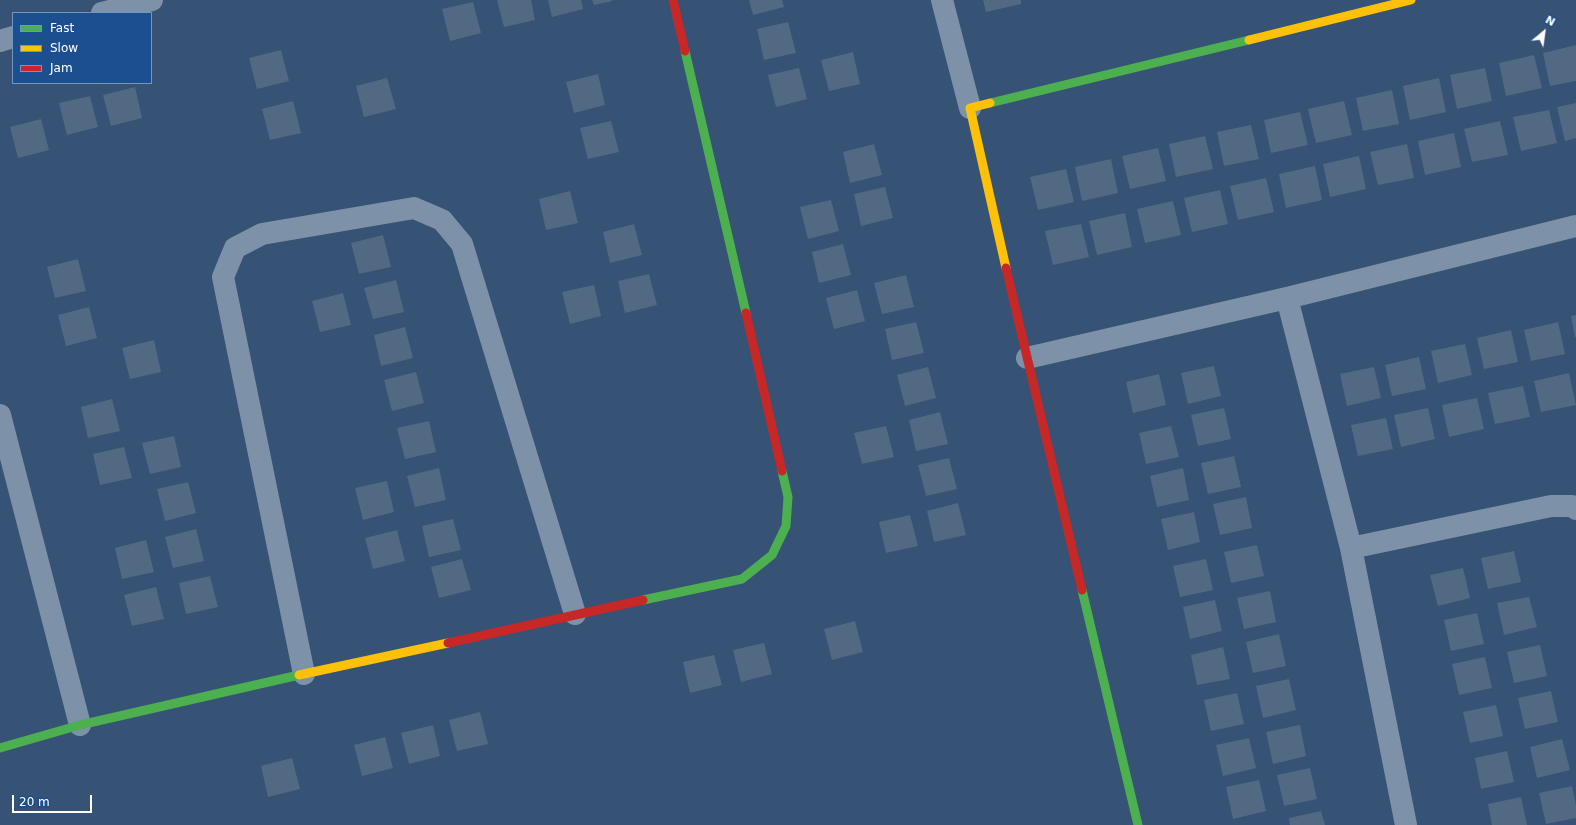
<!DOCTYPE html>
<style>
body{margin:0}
#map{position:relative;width:1576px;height:825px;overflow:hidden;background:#365274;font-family:"DejaVu Sans",sans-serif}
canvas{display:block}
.legend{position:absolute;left:12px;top:12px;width:140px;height:72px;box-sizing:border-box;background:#1b4f8f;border:1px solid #7695bc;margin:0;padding:5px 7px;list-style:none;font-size:12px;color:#fff}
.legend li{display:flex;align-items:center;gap:8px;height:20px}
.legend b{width:20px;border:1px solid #7695bc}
.north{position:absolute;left:1524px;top:12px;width:40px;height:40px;-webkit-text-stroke:3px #1b4f8f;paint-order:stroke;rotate:29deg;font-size:11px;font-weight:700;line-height:16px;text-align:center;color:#fff}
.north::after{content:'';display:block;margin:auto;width:14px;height:18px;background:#fff;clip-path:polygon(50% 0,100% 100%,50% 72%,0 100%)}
.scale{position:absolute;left:12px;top:795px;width:80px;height:18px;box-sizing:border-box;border:2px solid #fff;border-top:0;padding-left:5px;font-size:12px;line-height:14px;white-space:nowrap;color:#fff;-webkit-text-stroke:3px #1b4f8f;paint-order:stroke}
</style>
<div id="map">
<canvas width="1576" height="825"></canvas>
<ul class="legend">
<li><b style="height:5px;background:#4caf50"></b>Fast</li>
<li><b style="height:5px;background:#ffc107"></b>Slow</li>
<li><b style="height:5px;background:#c62828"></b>Jam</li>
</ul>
<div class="north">N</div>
<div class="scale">20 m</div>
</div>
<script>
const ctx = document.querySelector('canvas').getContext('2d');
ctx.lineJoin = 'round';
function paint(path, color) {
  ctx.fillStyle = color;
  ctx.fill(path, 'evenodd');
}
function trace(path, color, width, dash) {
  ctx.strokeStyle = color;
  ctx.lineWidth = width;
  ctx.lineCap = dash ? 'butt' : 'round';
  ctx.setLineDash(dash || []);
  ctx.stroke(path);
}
const building = new Path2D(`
 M497,0H531L535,20L504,27Z
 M548,0H581L583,9L552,17Z
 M592,0H612V1L594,5Z
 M749,0H782L784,7L753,15Z
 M983,0H1021V4L986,12Z
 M473,2L481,33L450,41L442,9Z
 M788,22L796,53L764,60L757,29Z
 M1576,45V81L1550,86L1543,53Z
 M281,50L289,81L257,89L249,58Z
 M853,52L860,84L829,91L821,60Z
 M1534,55L1542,88L1506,96L1499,63Z
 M799,68L807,99L776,107L768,75Z
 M1485,68L1492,101L1457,109L1450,75Z
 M598,74L605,105L574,113L566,82Z
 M387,78L396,109L364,117L356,86Z
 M1439,78L1446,112L1410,120L1403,86Z
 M135,87L142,118L111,126L103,95Z
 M1392,90L1399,124L1363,131L1356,98Z
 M90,96L98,127L67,135L59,103Z
 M293,101L301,133L270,140L262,109Z
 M1344,101L1352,135L1316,143L1308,109Z
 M1576,103V138L1565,141L1557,107Z
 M1549,110L1557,143L1521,151L1513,117Z
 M1300,112L1308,145L1271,153L1264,120Z
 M41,119L49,150L18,158L10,127Z
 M611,121L619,152L588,159L580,128Z
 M1500,121L1508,155L1472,162L1464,129Z
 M1251,125L1259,159L1224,166L1217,132Z
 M1454,133L1461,167L1425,175L1418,141Z
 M1205,136L1213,169L1176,177L1169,144Z
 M874,144L882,175L850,183L843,152Z
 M1407,144L1414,178L1378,185L1370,152Z
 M1158,148L1166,181L1130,189L1122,156Z
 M1359,156L1366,189L1330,197L1323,164Z
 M1111,159L1118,193L1082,201L1075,167Z
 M1315,166L1322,200L1286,208L1279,174Z
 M1066,169L1074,202L1038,210L1030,177Z
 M1266,178L1274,212L1238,220L1230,186Z
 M885,187L893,218L861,226L854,194Z
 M1220,190L1228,224L1192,232L1184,198Z
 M570,191L578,223L546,230L539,199Z
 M831,200L839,231L808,239L800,207Z
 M1173,201L1181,235L1145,243L1137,209Z
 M1125,213L1132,247L1097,255L1089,221Z
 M634,224L642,255L610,263L603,232Z
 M1081,224L1089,257L1053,265L1045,231Z
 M383,235L391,267L359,274L351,243Z
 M843,244L851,275L819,283L812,252Z
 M78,259L86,291L55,298L47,267Z
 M649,274L657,305L625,313L618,281Z
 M906,275L914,307L882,314L874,283Z
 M396,280L404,312L373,319L364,288Z
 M594,285L601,316L570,324L562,292Z
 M857,290L865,321L834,329L826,298Z
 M343,293L351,325L320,332L312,301Z
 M89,307L97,338L66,346L58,315Z
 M1576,315V337H1575L1571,316Z
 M916,322L924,353L892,360L885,329Z
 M1558,322L1565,354L1531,361L1524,330Z
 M405,327L413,358L381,366L374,335Z
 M1511,330L1518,362L1484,369L1477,338Z
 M154,340L161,372L130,379L122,348Z
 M1465,344L1472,375L1438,383L1431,351Z
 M1419,357L1426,389L1392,396L1385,365Z
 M1214,366L1221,396L1188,404L1181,373Z
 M928,367L936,398L905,406L897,375Z
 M1374,367L1381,398L1347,406L1340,374Z
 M416,372L424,403L392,411L384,380Z
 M1569,373L1576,405L1541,412L1534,381Z
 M1159,374L1166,405L1133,413L1126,382Z
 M1523,386L1530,417L1495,424L1488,393Z
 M1477,398L1484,429L1449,437L1442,405Z
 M112,399L120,431L88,438L81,407Z
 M1224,408L1231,439L1198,446L1191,415Z
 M1428,408L1435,439L1401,447L1394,415Z
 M940,412L948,444L916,451L909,420Z
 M1386,418L1393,449L1358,456L1351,425Z
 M429,421L436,452L405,459L397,428Z
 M886,426L894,457L862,464L854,433Z
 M1171,426L1179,457L1146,464L1139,433Z
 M174,436L181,467L150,474L142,443Z
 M124,447L132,478L100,485L93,454Z
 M1234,456L1241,487L1208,494L1201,463Z
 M949,458L957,489L926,496L918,465Z
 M439,468L446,500L415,507L407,476Z
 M1183,468L1189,500L1157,507L1150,476Z
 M387,481L394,512L363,520L355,488Z
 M188,482L196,513L165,521L157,489Z
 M1246,497L1252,528L1220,535L1213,504Z
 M958,503L966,535L934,542L927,511Z
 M1194,512L1200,542L1168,550L1161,519Z
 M910,515L918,546L886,553L879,522Z
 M453,519L461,550L429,557L422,526Z
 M196,529L204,561L173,568L165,537Z
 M397,530L405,561L373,569L365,538Z
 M146,540L154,572L122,579L115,548Z
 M1257,545L1264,576L1231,583L1224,552Z
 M1514,551L1521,582L1488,589L1481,558Z
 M462,559L471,590L439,598L431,567Z
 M1206,559L1213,590L1180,597L1173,566Z
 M1463,568L1470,598L1438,606L1430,575Z
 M210,576L218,607L186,614L179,583Z
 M156,587L164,619L132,626L124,595Z
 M1270,591L1276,622L1244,629L1237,598Z
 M1529,597L1537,627L1504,635L1497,603Z
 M1215,600L1222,631L1190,639L1183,607Z
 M1477,613L1484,644L1451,651L1444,620Z
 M855,621L863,652L832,660L824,629Z
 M1279,634L1286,666L1253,673L1246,642Z
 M764,643L772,674L741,682L733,650Z
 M1540,645L1547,676L1514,683L1507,652Z
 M1223,647L1230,679L1197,685L1191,655Z
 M714,655L722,685L690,693L683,662Z
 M1485,657L1492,688L1459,695L1452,664Z
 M1289,679L1296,710L1263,718L1256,686Z
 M1551,691L1558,722L1525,729L1518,698Z
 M1237,693L1244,724L1211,731L1204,700Z
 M1496,705L1503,736L1470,743L1463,712Z
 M480,712L488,744L457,751L449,720Z
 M433,725L440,756L409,764L401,733Z
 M1300,725L1306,756L1273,764L1266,732Z
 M385,737L393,768L362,776L354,745Z
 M1249,738L1256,768L1223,776L1216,745Z
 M1562,739L1570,770L1537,778L1530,747Z
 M1507,751L1514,782L1481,789L1475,758Z
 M292,758L300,789L268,797L261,766Z
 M1310,768L1317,799L1284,806L1277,775Z
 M1259,780L1266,811L1233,819L1226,787Z
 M1572,786L1576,805V818L1546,824L1539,793Z
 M1521,797L1527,825H1492L1488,804Z
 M1321,811L1325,825H1290L1289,818Z`);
const street = new Path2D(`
 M942,0L970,108
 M102,13L152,0
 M0,41L13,37
 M1287,298L1351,548L1406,825
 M1027,358L1287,298L1576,226
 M0,415L80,725
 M1351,548L1551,506H1572L1576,509
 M304,674L223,277L235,248L262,234L414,208L442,220L462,244L575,614`);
const fast = new Path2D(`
 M685,51L746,313
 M990,103L1249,40
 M1082,590L1138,825
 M643,600L742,579L772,555L786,526L788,497L782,471
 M0,748L80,725L299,675`);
const slow = new Path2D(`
 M1249,40L1411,0
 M990,103L970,108L1006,268
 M299,675L448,643`);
const jam = new Path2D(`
 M673,0L685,51
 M1006,268L1082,590
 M746,313L782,471
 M448,643L643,600`);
paint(building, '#526984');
trace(street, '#7d92a8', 22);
trace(fast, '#4caf50', 9);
trace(slow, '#ffc107', 9);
trace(jam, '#c62828', 9);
</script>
